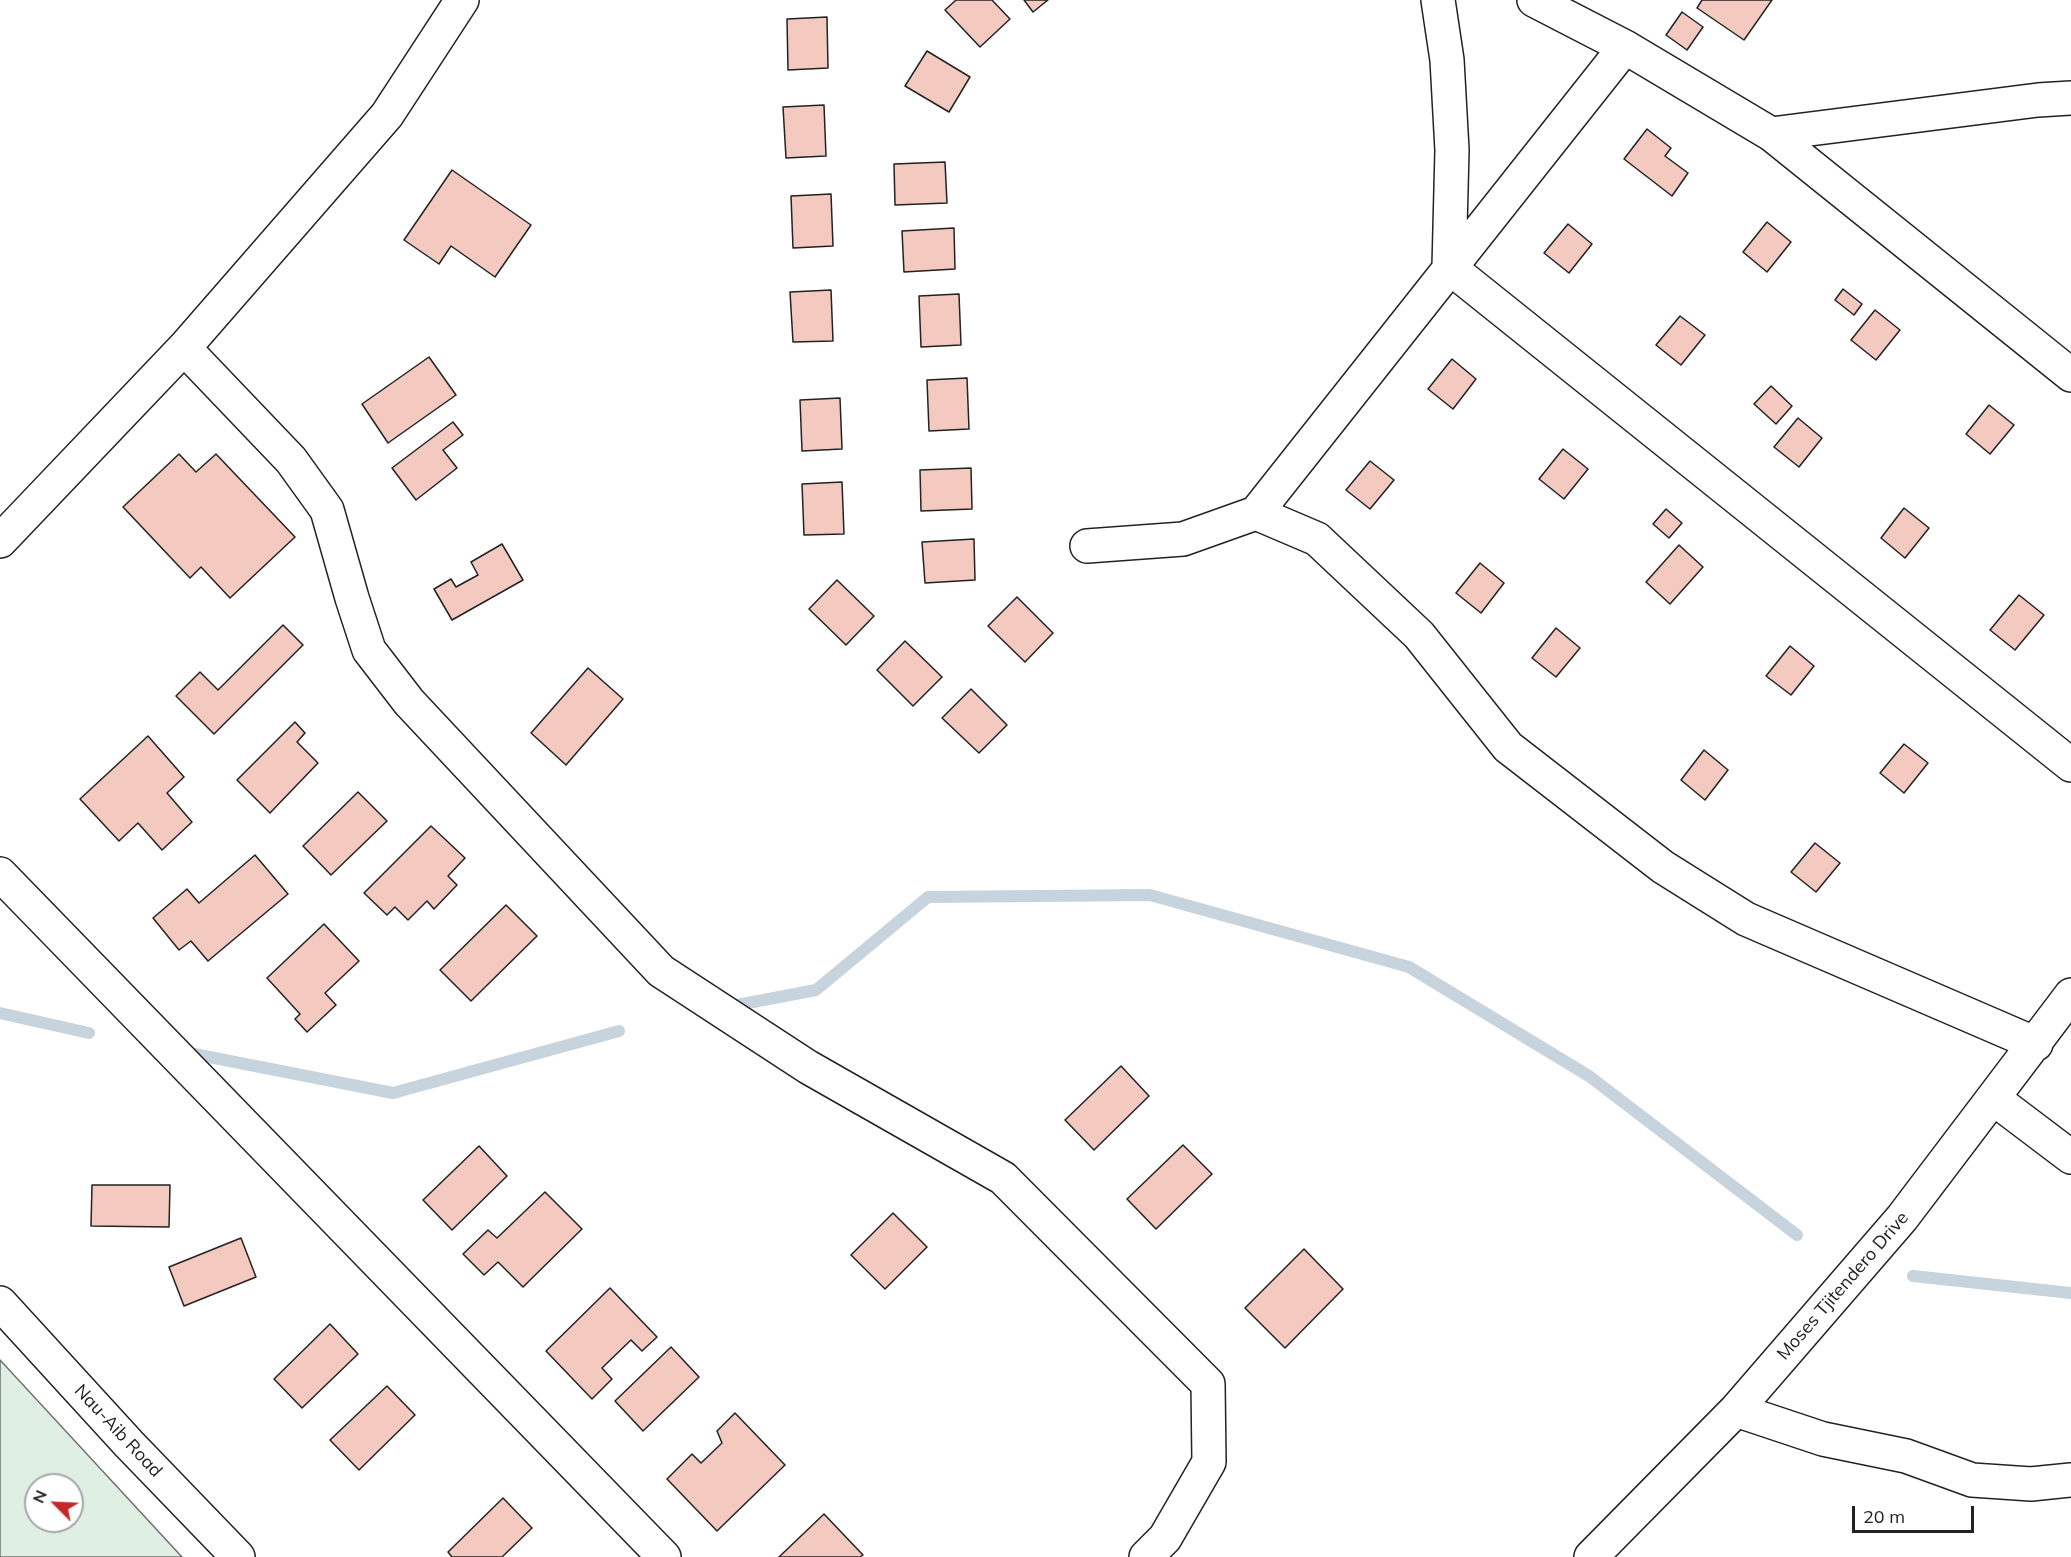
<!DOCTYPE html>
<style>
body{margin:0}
#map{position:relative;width:2071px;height:1557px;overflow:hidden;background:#fff;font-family:Mulish,sans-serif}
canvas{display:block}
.north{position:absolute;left:24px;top:1473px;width:60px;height:60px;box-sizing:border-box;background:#fff;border:2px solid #a7a7a7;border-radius:50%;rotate:294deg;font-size:16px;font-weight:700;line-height:24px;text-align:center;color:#222}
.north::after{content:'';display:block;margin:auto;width:21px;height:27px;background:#c62828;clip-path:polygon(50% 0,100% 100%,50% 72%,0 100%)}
.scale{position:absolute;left:1852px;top:1506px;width:122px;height:27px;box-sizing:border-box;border:3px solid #222;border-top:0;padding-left:8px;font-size:18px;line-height:21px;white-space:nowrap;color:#222;-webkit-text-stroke:4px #fff;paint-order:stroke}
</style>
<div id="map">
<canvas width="2071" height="1557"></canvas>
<div class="north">N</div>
<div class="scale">20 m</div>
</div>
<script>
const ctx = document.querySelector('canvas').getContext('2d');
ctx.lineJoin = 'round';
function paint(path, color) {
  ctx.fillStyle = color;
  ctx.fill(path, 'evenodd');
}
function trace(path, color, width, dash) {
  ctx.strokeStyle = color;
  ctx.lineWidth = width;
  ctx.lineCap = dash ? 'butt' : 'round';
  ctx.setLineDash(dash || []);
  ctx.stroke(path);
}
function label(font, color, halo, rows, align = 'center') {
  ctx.font = font + ' Mulish,sans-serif';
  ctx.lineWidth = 4.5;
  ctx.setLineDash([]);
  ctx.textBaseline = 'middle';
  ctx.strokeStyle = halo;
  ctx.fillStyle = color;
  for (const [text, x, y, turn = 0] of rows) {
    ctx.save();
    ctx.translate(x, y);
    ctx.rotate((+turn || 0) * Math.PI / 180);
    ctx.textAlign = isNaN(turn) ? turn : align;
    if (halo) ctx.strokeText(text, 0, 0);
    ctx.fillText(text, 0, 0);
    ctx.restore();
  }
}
const green = new Path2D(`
 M0,1360L182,1557H0ZM36,1485H72V1521H36Z`);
const stream = new Path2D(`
 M732,1006L816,990L928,897L1150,895L1409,967L1589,1076L1797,1235
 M0,1013L89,1033
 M194,1054L393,1093L619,1031
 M1913,1276L2071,1293`);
const building = new Path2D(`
 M956,0H992L1010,19L980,47L945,10Z
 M1024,0H1048L1033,12Z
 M1702,0H1772L1744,40L1697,8Z
 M1682,12L1703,27L1687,50L1666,35Z
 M827,17L828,68L788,70L787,19Z
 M927,51L970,77L949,112L905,86Z
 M824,105L826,156L786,158L783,107Z
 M1647,129L1671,148L1665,156L1688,173L1672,196L1624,159Z
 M945,162L947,203L895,205L894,164Z
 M452,170L531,225L495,277L451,246L439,264L404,240Z
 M831,194L833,246L793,248L791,196Z
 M1767,222L1791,242L1767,272L1743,252Z
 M1568,224L1592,244L1569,273L1544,253Z
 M954,228L955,269L904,272L902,231Z
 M1843,289L1862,304L1854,315L1835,300Z
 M831,290L833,341L793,342L790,292Z
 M959,294L961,345L921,347L919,296Z
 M1875,310L1900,330L1876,360L1851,340Z
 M1680,316L1705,335L1681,365L1656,345Z
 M429,357L456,395L388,443L362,404Z
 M1452,359L1476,379L1453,409L1428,389Z
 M967,378L969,429L929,431L927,380Z
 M1771,386L1792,406L1776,424L1754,404Z
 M840,398L842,449L802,451L800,400Z
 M1989,405L2014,425L1990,454L1966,434Z
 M1798,418L1822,438L1799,467L1774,447Z
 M453,422L463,435L443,450L457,468L416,500L392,468Z
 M1563,449L1588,469L1564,499L1539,479Z
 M179,454L196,472L216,454L295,537L230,598L201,567L190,578L123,507Z
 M1370,461L1394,480L1370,509L1346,490Z
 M971,468L972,509L921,511L920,470Z
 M842,482L844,534L804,535L802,484Z
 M1904,508L1929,528L1905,558L1881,538Z
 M1666,509L1682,523L1669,538L1653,524Z
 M974,539L975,580L925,583L922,542Z
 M502,544L523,580L452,620L434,589L451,579L456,587L478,575L471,562Z
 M1679,545L1703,567L1670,604L1646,582Z
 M1480,563L1504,583L1481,613L1456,593Z
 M837,580L874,616L846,645L809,609Z
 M2019,595L2044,615L2015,650L1990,630Z
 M1017,597L1053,633L1025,662L988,626Z
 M283,625L303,645L214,734L176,696L200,672L218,690Z
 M1556,628L1580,648L1556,677L1532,658Z
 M905,641L942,677L913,706L877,670Z
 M1790,646L1814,666L1791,695L1766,676Z
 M588,668L623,699L566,765L531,733Z
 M971,689L1007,725L979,753L942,718Z
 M295,722L305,733L297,742L318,763L270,813L237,780Z
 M148,736L184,777L167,793L192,822L162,850L138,823L119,841L80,799Z
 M1904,744L1928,763L1904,793L1880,773Z
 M1704,750L1728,770L1705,800L1681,780Z
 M358,792L387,821L331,875L303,846Z
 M431,826L465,858L448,876L457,885L434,909L427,901L408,920L395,907L387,915L364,893Z
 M1815,843L1840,863L1816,892L1791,872Z
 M255,855L288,894L208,961L191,941L179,950L153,918L187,889L199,903Z
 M506,905L537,936L471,1001L440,970Z
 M324,924L359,961L325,993L336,1005L307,1032L295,1019L300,1014L267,978Z
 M1121,1066L1149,1096L1094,1150L1065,1120Z
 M1183,1145L1212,1174L1156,1229L1127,1199Z
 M479,1146L507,1176L452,1230L423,1200Z
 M92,1185H170L169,1227L91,1226Z
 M545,1192L582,1229L523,1287L498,1262L484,1275L463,1254L488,1230L497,1238Z
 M893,1213L927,1247L885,1289L851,1255Z
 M241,1238L256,1277L184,1306L169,1267Z
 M1304,1249L1343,1289L1285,1348L1245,1308Z
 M610,1288L657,1337L642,1351L631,1340L602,1368L612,1379L592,1399L546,1351Z
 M330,1324L358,1354L302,1408L274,1379Z
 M671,1347L699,1377L643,1431L615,1401Z
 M387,1386L415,1415L359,1470L330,1440Z
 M735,1413L785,1465L717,1531L667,1479L692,1454L701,1463L722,1443L717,1431Z
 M503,1498L532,1528L502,1557H452L448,1552Z
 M824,1514L863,1555L860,1557H779Z`);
const minor = new Path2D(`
 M1438,0L1447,60L1452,150L1449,267L2071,765
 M1534,0L1625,47L1771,134L2071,375
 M1771,134L2038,100L2071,98
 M184,348L291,460L327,510L352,598L369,650L409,702L661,971L808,1067L1003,1178L1208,1384L1209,1462L1165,1538L1146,1557
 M1256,513L1625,47
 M0,541L184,348L387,115L462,0
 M1087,546L1183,539L1256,513L1317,539L1419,635L1508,747L1663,867L1746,919L2036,1044
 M0,874L664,1557
 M1993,1098L2071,1157
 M0,1303L129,1444L238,1557
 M1736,1410L1823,1439L1906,1456L1972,1480L2031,1484L2071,1480
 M1591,1557L1736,1410L1902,1218L2071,995`);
const streetNames = [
 ["Moses Tjitendero Drive",1843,1286,-49],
 ["Nau-Aib Road",118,1431,47]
];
paint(green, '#e0efe3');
trace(green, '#6f6f6f', 1.5);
trace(stream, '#c7d3dd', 12);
paint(building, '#f3c9c0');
trace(building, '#222', 1.5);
trace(minor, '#222', 36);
trace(minor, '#fff', 33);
label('18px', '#222', '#fff', streetNames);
</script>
